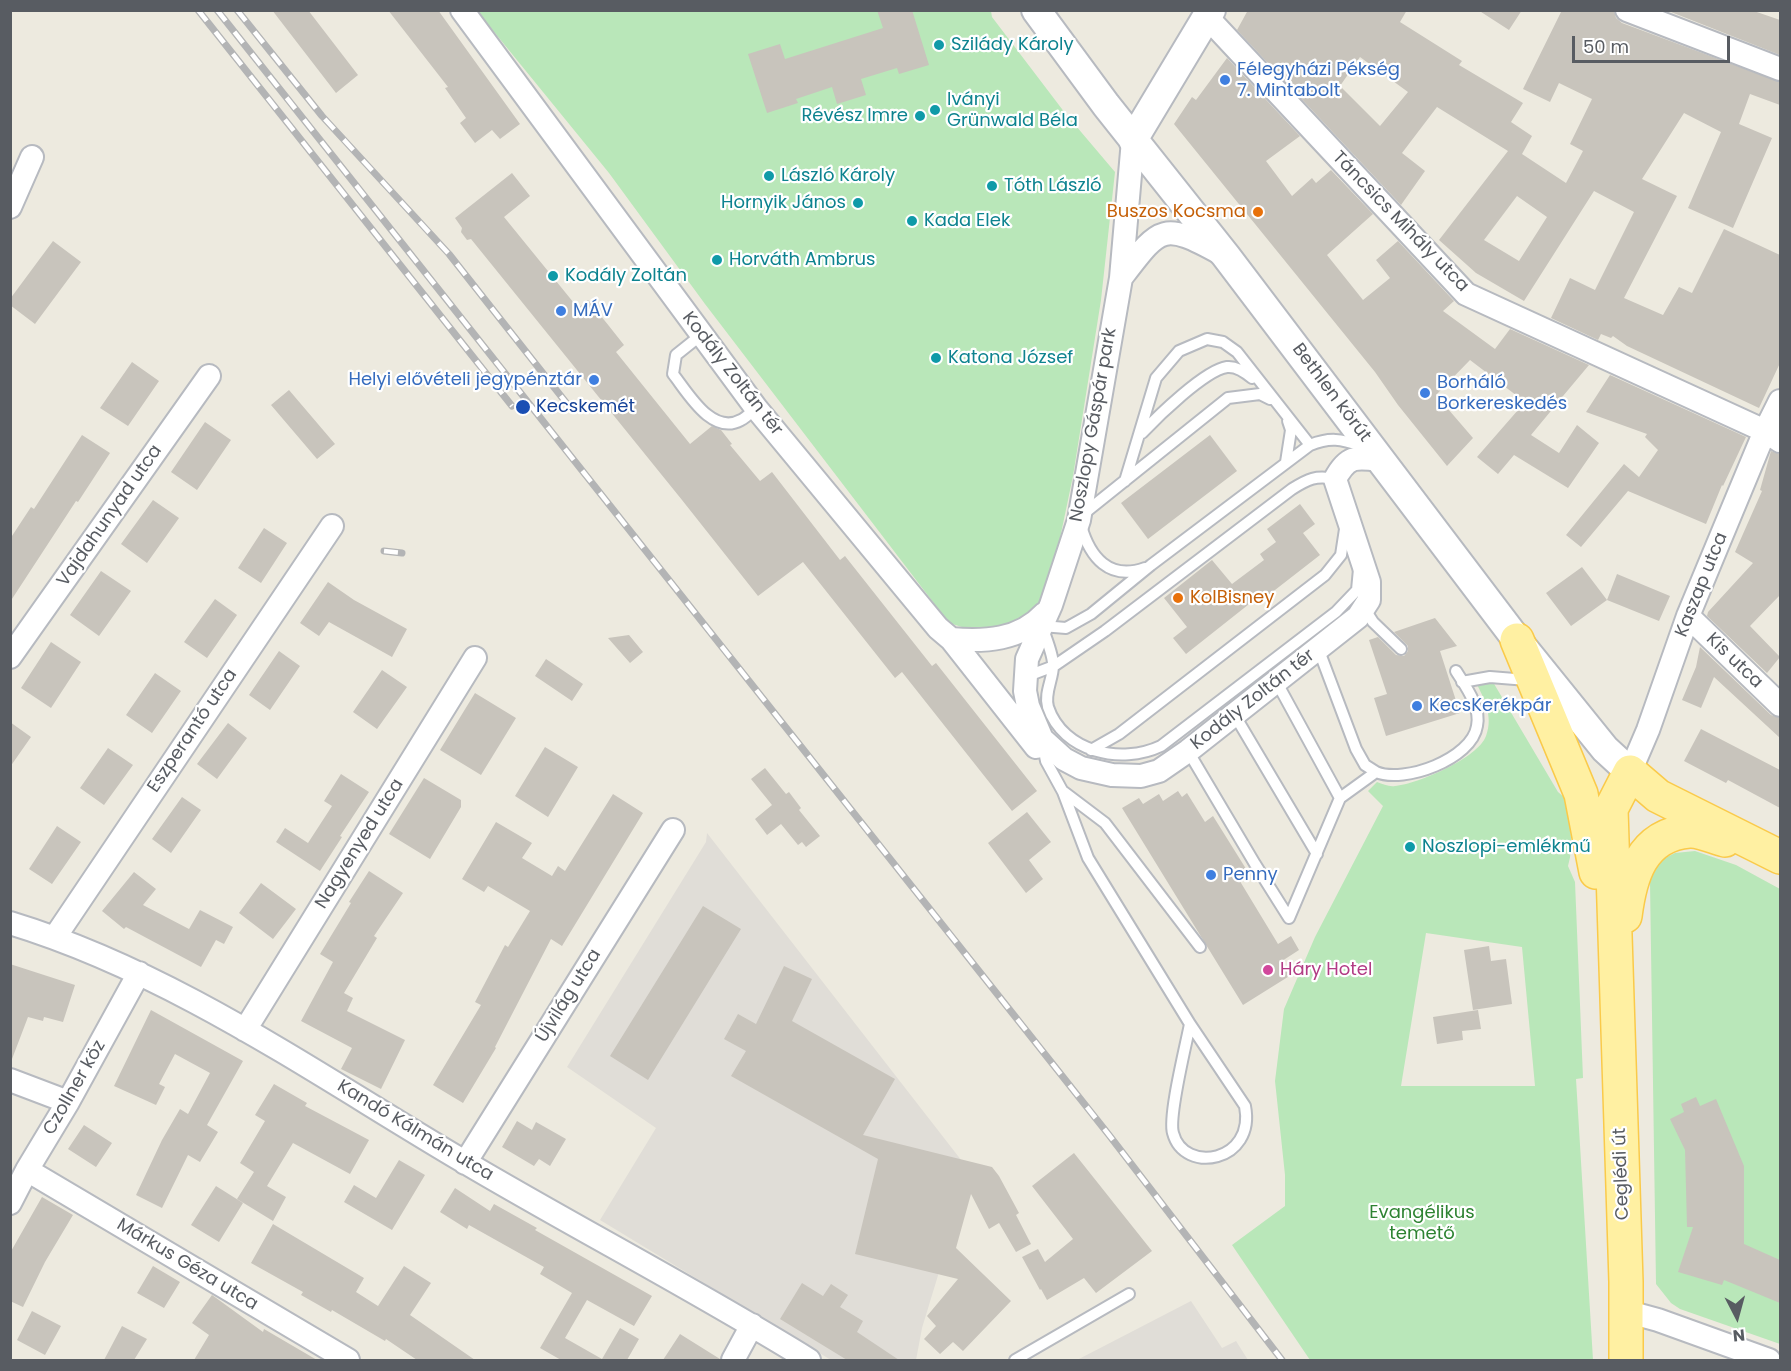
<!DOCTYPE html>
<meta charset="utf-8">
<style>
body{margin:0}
#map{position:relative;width:1791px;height:1371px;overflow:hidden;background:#edeadf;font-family:Poppins,sans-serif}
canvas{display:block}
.frame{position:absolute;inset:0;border:12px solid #585c62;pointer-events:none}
.north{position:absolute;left:1707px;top:1287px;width:60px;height:60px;-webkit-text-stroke:4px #fff;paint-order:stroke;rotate:174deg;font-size:16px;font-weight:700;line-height:24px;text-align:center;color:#585c62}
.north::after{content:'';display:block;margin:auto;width:21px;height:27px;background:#585c62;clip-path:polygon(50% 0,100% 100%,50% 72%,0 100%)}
.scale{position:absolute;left:1572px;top:36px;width:158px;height:27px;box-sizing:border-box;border:3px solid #585c62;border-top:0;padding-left:8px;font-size:18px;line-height:21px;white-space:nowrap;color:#585c62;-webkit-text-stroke:4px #fff;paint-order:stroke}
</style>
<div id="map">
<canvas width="1791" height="1371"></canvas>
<div class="frame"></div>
<div class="north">N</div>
<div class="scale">50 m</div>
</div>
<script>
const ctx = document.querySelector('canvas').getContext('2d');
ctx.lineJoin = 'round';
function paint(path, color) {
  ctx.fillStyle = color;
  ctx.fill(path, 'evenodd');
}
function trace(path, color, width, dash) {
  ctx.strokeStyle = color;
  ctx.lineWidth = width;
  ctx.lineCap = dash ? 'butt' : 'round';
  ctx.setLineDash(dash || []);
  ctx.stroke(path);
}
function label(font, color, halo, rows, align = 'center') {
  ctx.font = font + ' Poppins,sans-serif';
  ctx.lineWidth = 4.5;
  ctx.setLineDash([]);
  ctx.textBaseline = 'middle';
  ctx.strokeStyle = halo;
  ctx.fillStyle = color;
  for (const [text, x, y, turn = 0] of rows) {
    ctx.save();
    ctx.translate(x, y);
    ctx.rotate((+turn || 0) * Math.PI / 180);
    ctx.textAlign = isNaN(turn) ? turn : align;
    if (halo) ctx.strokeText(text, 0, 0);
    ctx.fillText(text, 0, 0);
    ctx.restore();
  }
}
const industrial = new Path2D(`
 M707,833L965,1165L943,1259L922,1328L916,1360H831L600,1220L656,1128L567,1067L706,842Z
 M1191,1301L1222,1348L1236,1341L1248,1360H1077Z`);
const green = new Path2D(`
 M477,11H991L992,17L1065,113L1115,172L1101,300L1073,476L1049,591L1034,615L1005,627L978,632L949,623L705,304L609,173Z
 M1490,677L1558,792L1565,798C1569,821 1575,843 1568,866L1575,882L1583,1078L1576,1079L1593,1360H1310L1232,1245L1285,1206V1175L1275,1081L1284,1009L1315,937L1383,806L1368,791L1377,782C1383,784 1389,787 1395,786C1418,784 1478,758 1486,736C1494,715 1483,696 1474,679ZM1426,933L1522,947L1535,1086H1401Z
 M1695,851L1736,865L1780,889V1344L1680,1309L1671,1303L1656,1284L1650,882L1657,862L1675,853Z`);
const building = new Path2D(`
 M272,10H308L358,75L336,93Z
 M388,10H438L520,124L500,139L492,130L475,143L460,123L466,118L445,88L448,87Z
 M877,10H912L929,65L899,74L897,68L861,79L866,95L837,104L832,87L796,99L798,103L767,113L748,54L780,44L785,59L883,28Z
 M1248,10H1407L1400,22L1462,61L1459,65L1523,103L1511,122L1532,136L1522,154L1566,183L1583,151L1570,144L1592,99L1559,83L1550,102L1523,89L1562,10H1614L1616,18L1622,23L1780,82V105L1750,94L1739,124L1772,138L1733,228L1688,208L1721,132L1684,113L1642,179L1677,196L1624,298L1663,315L1679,287L1692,293L1724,229L1780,255V363L1759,408L1627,346L1613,336L1611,338L1601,334L1598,340L1551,318L1570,278L1595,290L1634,212L1594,191L1524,301L1476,273L1439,240L1508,151L1437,107L1402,153L1425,171L1401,205L1237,30ZM1360,57L1408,92L1380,126L1340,86ZM1517,196L1547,217L1519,261L1484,240Z
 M1478,10H1522L1509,30Z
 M1666,10H1751L1780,20V55Z
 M1227,58L1300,136L1266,161L1292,196L1312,178L1316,183L1331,170L1373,214L1327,255L1363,300L1390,278L1376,260L1398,241L1454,301L1443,311L1495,349L1510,329L1589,365L1558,402L1545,398L1555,406L1531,435L1559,453L1577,425L1599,443L1568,488L1514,455L1498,474L1477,457L1525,402L1470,360L1436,395L1473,438L1447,466L1398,405L1375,372L1174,124L1192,97L1196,100Z
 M512,173L530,196L504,217L578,308L588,300L609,326L624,345L616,352L690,444L712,426L721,430L732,444L730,445L760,481L772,472L840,560L845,556L932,666L936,663L1037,791L1012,811L902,672L895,678L803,562L758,596L682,500L471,239L467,240L461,232L462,228L455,218Z
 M53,241L81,262L35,324L10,305V299Z
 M132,362L159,381L128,426L100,408Z
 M1610,375L1746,437L1723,486L1722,485L1706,524L1628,491L1581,547L1566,535L1624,464L1639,477L1658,450L1645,437L1647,434L1586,412Z
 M289,390L335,444L317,459L271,405Z
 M205,422L231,440L197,490L171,472Z
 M82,435L110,453L78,502L76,501L10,602V539L31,507L34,509Z
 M1210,435L1237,471L1148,539L1121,503Z
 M1771,451L1780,454V595L1750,626L1780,657L1767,673L1707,616L1708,612L1753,563L1735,552L1762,491L1760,490Z
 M153,500L179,518L147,563L121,544Z
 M1300,504L1315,524L1303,533L1320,555L1266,597L1263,593L1186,654L1173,638L1187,627L1164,598L1212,560L1232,584L1264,560L1260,554L1276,542L1267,529Z
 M264,528L287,543L261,583L238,568Z
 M1582,567L1607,600L1571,626L1546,593Z
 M101,571L131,591L99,636L70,615Z
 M1617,574L1670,596L1659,621L1607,600Z
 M328,582L354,600L407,629L392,657L329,622L319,636L300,623Z
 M215,599L237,615L207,658L184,642Z
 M1435,618L1457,646L1440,651L1460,713L1386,736L1374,698L1387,694L1369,640L1378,637L1396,655L1404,656L1408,651V646L1394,632Z
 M629,635L643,652L630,663L608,638Z
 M51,642L81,662L51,708L21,688Z
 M1700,647L1771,715L1780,718V738L1714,677L1701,708L1682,700L1696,667Z
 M279,651L300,666L270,710L249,695Z
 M546,659L583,684L572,701L535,676Z
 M382,670L407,687L377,729L353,712Z
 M155,673L181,691L152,733L126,715Z
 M475,693L516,718L481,775L440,750Z
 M10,722L31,737L10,767Z
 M228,723L247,738L217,779L197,764Z
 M1701,729L1780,770V808L1728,780L1726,783L1684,761Z
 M545,747L578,767L548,817L515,796Z
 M108,748L133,765L104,805L80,788Z
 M765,768L786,794L789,792L801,808L799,810L820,836L806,847L802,842L798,845L781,824L767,835L755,819L772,805L751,779Z
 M341,774L369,792L340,836L342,837L320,871L276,842L285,828L308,843L332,806L324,801Z
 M424,778L461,800V807L430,859L389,834Z
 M1178,791L1182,797L1187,793L1205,822L1213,816L1248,872L1238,878L1278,944L1291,936L1299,950L1282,961L1291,975L1243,1005L1122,808L1139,798L1143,804L1159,794L1163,801Z
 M613,794L643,813L562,946L551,939L495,1047L496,1048L463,1103L433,1085L481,1005L475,1002L505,945L508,947L530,911L488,886L484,892L462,879L496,822L532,843L522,858L552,876L558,866L565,871Z
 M182,797L201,810L171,853L152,839Z
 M1027,812L1051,842L1029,860L1043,879L1026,893L988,843Z
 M57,826L81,842L52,884L29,869Z
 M369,871L403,893L374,936L377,938L344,993L353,998L347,1011L405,1040L381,1089L341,1069L352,1048L301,1021L333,962L320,954L351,903L349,902Z
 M134,872L156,889L143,905L189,929L200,910L233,927L224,944L216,940L201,967L126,927L124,929L102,911Z
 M261,883L296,909L273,939L239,913Z
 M703,906L741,929L648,1080L610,1056Z
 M1489,946L1491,961L1506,959L1512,1004L1473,1010L1464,950Z
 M10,964L75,985L63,1022L44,1017L43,1021L28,1017L12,1059L10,1058Z
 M784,966L812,979L792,1021L895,1079L863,1135L992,1167L999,1176L1019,1213L1016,1215L1031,1244L1016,1252L999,1223L989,1229L971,1194L956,1248L1011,1301L963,1351L953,1342L940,1354L924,1339L936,1326L927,1316L958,1279L855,1254L878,1159L731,1076L746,1051L724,1039L738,1014L756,1024Z
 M151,1010L243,1061L207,1125L218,1132L200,1162L188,1155L162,1208L136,1195L162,1140L180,1109L188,1114L210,1073L175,1054L159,1084L165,1087L156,1105L114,1086Z
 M1478,1010L1481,1029L1462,1031L1463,1040L1437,1044L1433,1017Z
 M274,1084L307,1103L305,1106L369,1140L350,1174L293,1143L267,1186L286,1197L273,1221L237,1199L254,1172L240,1163L265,1121L255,1115Z
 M1696,1097L1700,1106L1716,1099L1744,1166V1244L1780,1260V1303L1724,1280L1722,1285L1678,1272L1693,1227H1687L1685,1150L1670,1119L1684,1112L1681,1104Z
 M517,1121L532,1130L536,1122L566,1139L550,1166L539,1159L534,1166L502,1147Z
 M84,1125L112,1143L96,1167L68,1149Z
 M1074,1153L1152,1251L1096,1293L1084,1278L1047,1300L1041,1289L1040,1290L1022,1257L1038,1249L1045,1262L1073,1239L1032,1186Z
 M399,1160L425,1175L392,1230L344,1202L354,1185L376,1198Z
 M216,1186L243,1203L219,1242L191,1225Z
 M455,1188L490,1211L494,1204L537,1228L535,1230L652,1296L634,1326L587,1300L565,1338L602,1359L620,1328L639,1339L627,1360H561L540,1348L572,1293L540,1274L544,1267L469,1225L467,1229L440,1212Z
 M42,1197L73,1215L45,1262L23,1307L10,1301V1253Z
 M273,1224L364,1278L356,1292L378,1306L404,1266L431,1283L410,1315L475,1360H417L386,1339L385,1341L332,1310L331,1312L301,1295L303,1292L251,1263Z
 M153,1266L180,1282L164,1308L137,1293Z
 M802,1283L823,1296L831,1284L848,1295L840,1307L863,1321L857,1332L899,1360H847L780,1319Z
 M212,1295L263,1332L264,1329L317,1360H194L209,1335L192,1323Z
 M32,1311L61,1326L45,1355L17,1340Z
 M122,1326L147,1339L134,1360H104Z
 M680,1334L720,1359V1360H663Z`);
const service = new Path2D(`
 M701,335L676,355L673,374C688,393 712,436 741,420C747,417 751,412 756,408
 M1142,433C1157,417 1205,370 1227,367C1236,366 1245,372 1252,378
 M1286,462L1291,430L1288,421
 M1125,481L1156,378L1179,351L1207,339L1223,342L1237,352L1310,445
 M1082,515L1228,398L1260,394L1270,399
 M1081,526C1090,557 1109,581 1145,568
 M1359,569L1357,590L1336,612L1161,746C1121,765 1063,752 1048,707C1044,693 1053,679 1053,666C1054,656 1045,636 1042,626L1066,628L1091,614L1151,565L1310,445C1330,437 1341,439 1361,446
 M1364,608L1373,622L1401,649
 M1318,648L1356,749L1365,765L1376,772
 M1025,677L1054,666L1105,631L1292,489C1308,479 1316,475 1335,479
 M1462,682L1490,677L1527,680
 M1234,714L1317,854
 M1043,746L1046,761L1063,792L1088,858L1190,1024
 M1091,750L1119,734L1325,575L1341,555L1345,529
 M1188,751L1255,864L1289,918L1340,798L1276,681
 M1064,792L1105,823L1200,947
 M1340,798L1376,772C1404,784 1472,759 1477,726C1481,707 1466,687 1456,671
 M1190,1024L1245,1106C1256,1162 1184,1175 1173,1133C1168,1116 1186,1045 1190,1024Z
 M1015,1360L1129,1294`);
const minor = new Path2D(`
 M462,10L756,408L938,628L951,639L1036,747
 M1627,10L1780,69
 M1207,17L1466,294L1765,431L1780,441
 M1133,140L1121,278L1079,520L1051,605L1027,659L1025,691L1028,706L1042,739L1064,759L1081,768L1112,775L1141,776L1159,771L1188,751L1358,617L1369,600V582L1335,479C1348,455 1356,457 1381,460
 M10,207L32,157
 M1121,278C1160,227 1162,221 1220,253
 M1688,616L1780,705
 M951,639C985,642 1020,640 1044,614
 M10,657L209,376
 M1630,772L1648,730L1688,616L1765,431L1780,401
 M10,923C174,973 317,1075 463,1161C578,1229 696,1290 809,1360
 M55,937L332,526
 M245,1030L475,658
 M10,1080L68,1102
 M465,1163L673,830
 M27,1170L348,1360
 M10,1203L27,1170L68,1102L139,973
 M1625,1311L1658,1320L1769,1360
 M733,1360L752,1325`);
const tertiary = new Path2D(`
 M1036,10L1106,105L1226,256L1517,640L1605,749L1630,772
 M1133,140L1211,10`);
const primary = new Path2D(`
 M1517,640L1581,794L1596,872
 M1625,916C1630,877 1641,835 1689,831C1699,830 1714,837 1725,840
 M1626,1360V1282L1611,809L1630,772L1658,796L1780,857`);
const rail = new Path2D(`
 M198,10L512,406
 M217,10L1109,1135L1282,1360
 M237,10L322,116L449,254L568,405
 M384,551L402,553`);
const markers = [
 [939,45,6,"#0f9aa8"],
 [1225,80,6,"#3f7fe0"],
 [935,110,6,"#0f9aa8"],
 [920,116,6,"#0f9aa8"],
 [769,176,6,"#0f9aa8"],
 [992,186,6,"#0f9aa8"],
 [858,203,6,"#0f9aa8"],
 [1258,212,6,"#e8710a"],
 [912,221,6,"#0f9aa8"],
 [717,260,6,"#0f9aa8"],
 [553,276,6,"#0f9aa8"],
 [561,311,6,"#3f7fe0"],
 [936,358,6,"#0f9aa8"],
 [594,380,6,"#3f7fe0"],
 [1425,393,6,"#3f7fe0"],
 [523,407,8,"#1a4fb4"],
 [1178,598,6,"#e8710a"],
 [1417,706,6,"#3f7fe0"],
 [1410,847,6,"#0f9aa8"],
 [1211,875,6,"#3f7fe0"],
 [1268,970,6,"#d1479c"]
];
const cultureNames = [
 ["Szilády Károly",951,45],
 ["Iványi",947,100],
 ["Grünwald Béla",947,121],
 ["Révész Imre",908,116,"right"],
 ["László Károly",781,176],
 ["Tóth László",1004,186],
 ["Hornyik János",846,203,"right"],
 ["Kada Elek",924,221],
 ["Horváth Ambrus",729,260],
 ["Kodály Zoltán",565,276],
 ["Katona József",948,358],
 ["Noszlopi-emlékmű",1422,847]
];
const shopNames = [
 ["Félegyházi Pékség",1237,70],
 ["7. Mintabolt",1237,91],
 ["MÁV",573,311],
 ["Helyi elővételi jegypénztár",582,380,"right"],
 ["Borháló",1437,383],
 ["Borkereskedés",1437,404],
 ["KecsKerékpár",1429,706],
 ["Penny",1223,875]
];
const foodNames = [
 ["Buszos Kocsma",1246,212],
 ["KolBisney",1190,598,"left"]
];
const streetNames = [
 ["Táncsics Mihály utca",1400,222,46],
 ["Kodály Zoltán tér",732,374,52],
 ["Bethlen körút",1331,393,53],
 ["Noszlopy Gáspár park",1094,425,-80],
 ["Vajdahunyad utca",110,516,-55],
 ["Kaszap utca",1702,585,-68],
 ["Kis utca",1734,661,44],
 ["Kodály Zoltán tér",1253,700,-38],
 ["Eszperantó utca",193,731,-56],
 ["Nagyenyed utca",360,844,-58],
 ["Újvilág utca",569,996,-58],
 ["Czollner köz",75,1088,-60],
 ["Kandó Kálmán utca",415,1131,31],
 ["Ceglédi út",1622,1174,-92],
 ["Márkus Géza utca",187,1265,31]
];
const transitNames = [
 ["Kecskemét",536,407]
];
const hotelNames = [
 ["Háry Hotel",1280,970]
];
const parkNames = [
 ["Evangélikus",1422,1213],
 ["temető",1422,1234]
];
paint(industrial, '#e0ddd7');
paint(green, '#b9e7b9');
paint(building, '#c8c4bc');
trace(service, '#b7bac0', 14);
trace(minor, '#b7bac0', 26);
trace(tertiary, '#b7bac0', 32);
trace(primary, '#faca4a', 36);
trace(service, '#fff', 10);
trace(minor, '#fff', 22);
trace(tertiary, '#fff', 28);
trace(primary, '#fff0a2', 33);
trace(rail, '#b3b4b5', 7);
trace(rail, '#fff', 4.5, [14]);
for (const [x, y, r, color] of markers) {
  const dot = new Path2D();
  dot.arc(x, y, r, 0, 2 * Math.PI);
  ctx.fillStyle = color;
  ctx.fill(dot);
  trace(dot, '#fff', 2);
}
label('18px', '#0d838f', '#fff', cultureNames, 'left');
label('18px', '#366cbe', '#fff', shopNames, 'left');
label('18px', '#c56008', '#fff', foodNames, 'right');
label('18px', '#585c62', '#fff', streetNames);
label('18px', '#164399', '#fff', transitNames, 'left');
label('18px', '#b23c85', '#fff', hotelNames, 'left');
label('18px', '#2e8332', '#fff', parkNames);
</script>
